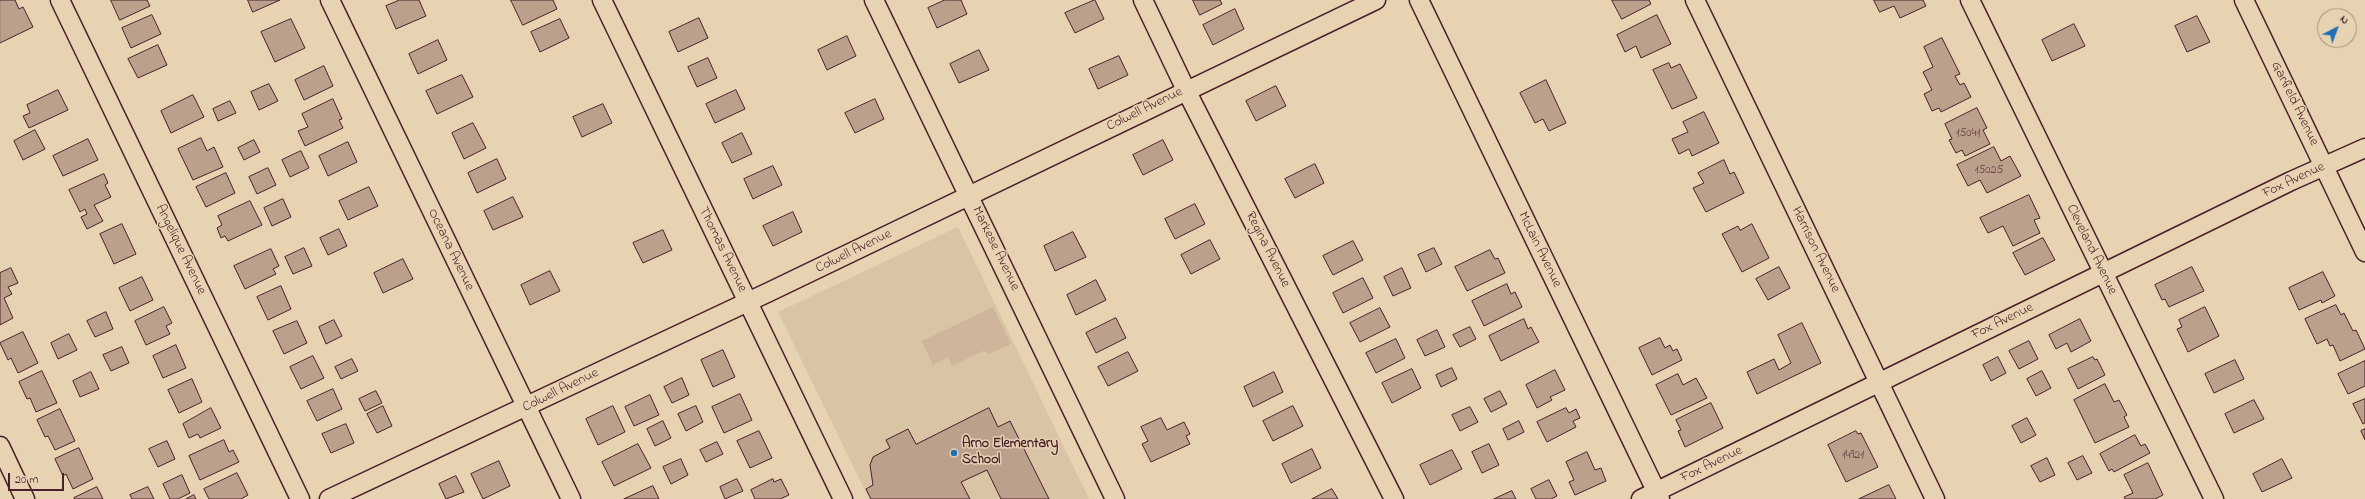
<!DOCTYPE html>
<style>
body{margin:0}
#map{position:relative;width:2365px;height:499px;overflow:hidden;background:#e7d3b1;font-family:"Indie Flower",sans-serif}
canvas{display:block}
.north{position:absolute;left:2317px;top:8px;width:40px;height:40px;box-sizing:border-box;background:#e7d3b1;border:1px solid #a88b7b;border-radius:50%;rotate:42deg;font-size:11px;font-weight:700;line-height:16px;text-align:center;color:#4a1f2b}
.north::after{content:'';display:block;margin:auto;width:14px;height:18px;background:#1f6fb2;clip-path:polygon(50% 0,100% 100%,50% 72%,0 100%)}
.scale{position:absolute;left:8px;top:473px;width:56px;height:18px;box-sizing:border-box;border:2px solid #4a1f2b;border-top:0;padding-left:5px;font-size:12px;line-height:14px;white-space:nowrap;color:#4a1f2b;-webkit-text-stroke:3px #e7d3b1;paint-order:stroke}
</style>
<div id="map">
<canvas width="2365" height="499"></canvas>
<div class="north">N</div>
<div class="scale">20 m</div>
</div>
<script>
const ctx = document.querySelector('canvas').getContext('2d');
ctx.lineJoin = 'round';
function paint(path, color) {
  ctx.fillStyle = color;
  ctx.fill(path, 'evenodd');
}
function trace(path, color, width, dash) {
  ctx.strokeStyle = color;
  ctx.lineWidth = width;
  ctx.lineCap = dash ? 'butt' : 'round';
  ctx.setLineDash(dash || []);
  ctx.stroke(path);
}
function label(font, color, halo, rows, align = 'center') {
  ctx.font = font + ' "Indie Flower",sans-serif';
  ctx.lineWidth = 3;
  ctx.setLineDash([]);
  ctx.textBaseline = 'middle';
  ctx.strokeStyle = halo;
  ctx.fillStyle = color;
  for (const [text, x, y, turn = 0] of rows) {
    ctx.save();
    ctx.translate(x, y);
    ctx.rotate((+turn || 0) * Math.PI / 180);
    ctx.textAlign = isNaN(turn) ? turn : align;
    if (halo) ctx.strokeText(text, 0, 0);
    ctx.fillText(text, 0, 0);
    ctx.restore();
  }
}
const built = new Path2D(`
 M958,227L1089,499H869L778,312Z`);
const green = new Path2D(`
 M993,307L1011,344L989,354L983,351L952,366L948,357L933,365L922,341Z`);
const building = new Path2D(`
 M0,0H15L19,9L23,7L33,27L0,43Z
 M111,0H147L150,6L120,20Z
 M248,0H280L253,12Z
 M400,0H419L426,16L396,29L386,6Z
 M511,0H553L557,9L523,25Z
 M945,0H961L967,14L937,28L928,8Z
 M1095,0L1104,19L1075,33L1065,13Z
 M1193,0H1220L1222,4L1200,15Z
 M1612,0H1649L1651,4L1622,19Z
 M1874,0H1923L1926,6L1900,18L1894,6L1880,12Z
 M1235,9L1244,29L1213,45L1203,25Z
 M152,15L161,34L131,48L122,28Z
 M1657,15L1671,44L1641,58L1636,46L1625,52L1617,35Z
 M2197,16L2210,42L2187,52L2175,26Z
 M699,18L708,38L678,52L669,32Z
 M291,19L305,48L275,62L261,32Z
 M560,19L569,38L540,52L531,32Z
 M2074,24L2085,46L2052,61L2042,40Z
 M847,36L856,56L827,70L818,50Z
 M1942,38L1960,74L1955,76L1960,85L1964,83L1971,97L1941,112L1939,108L1932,111L1924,94L1932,90L1923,72L1933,67L1924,47Z
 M438,40L447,60L418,74L409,54Z
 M158,45L167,65L138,78L128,59Z
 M979,50L989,70L959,83L950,64Z
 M1119,56L1128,75L1098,89L1089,69Z
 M708,58L717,78L697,87L688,67Z
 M1669,63L1671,68L1680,64L1697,98L1672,109L1653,70Z
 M324,66L333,86L304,100L295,80Z
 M462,75L473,97L437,114L426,91Z
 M1546,80L1566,123L1549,131L1543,119L1535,123L1520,93Z
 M269,84L278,101L259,110L251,92Z
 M1276,86L1286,106L1256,121L1246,101Z
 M58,90L68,110L29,128L23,116L30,113L27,105Z
 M736,90L745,109L715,123L706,104Z
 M193,95L204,117L171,133L161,111Z
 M333,99L342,119L339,120L343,128L305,146L298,131L308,127L302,114Z
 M875,99L884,119L855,133L845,113Z
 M230,101L236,113L218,121L213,109Z
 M603,104L612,123L582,137L573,117Z
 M1977,108L1987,128L1983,130L1990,144L1965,156L1962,150L1956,153L1949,140L1952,139L1945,124Z
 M1704,112L1719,143L1692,156L1689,149L1679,154L1672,139L1688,132L1683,122Z
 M473,123L486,148L464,159L452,133Z
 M35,130L45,149L23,160L14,141Z
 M742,133L752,154L732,163L722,143Z
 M201,138L207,151L214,147L223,167L193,180L178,149Z
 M88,139L98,160L63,176L53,156Z
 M254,140L260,152L244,160L238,148Z
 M1163,140L1173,160L1143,175L1133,155Z
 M348,142L357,162L328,176L319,156Z
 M1994,147L2001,161L2010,156L2021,176L1987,193L1980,180L1968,186L1957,165Z
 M301,151L309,168L290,177L282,160Z
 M497,159L506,179L477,193L468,173Z
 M1724,160L1730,174L1734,172L1744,193L1706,212L1693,188L1704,183L1698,173Z
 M1315,164L1324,183L1295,198L1285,179Z
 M773,166L782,185L753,199L744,179Z
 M268,168L276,185L257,194L249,177Z
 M226,173L235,193L206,207L196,187Z
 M104,174L108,183L105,185L111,197L94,205L103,221L87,229L81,217L87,214L85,209L80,212L69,190Z
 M369,187L378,206L348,220L339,201Z
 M2029,195L2040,218L2034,220L2040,233L2013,246L2003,226L1988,233L1980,218Z
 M513,197L523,217L493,230L484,211Z
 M283,199L291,217L272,226L264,208Z
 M250,201L262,225L228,241L225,236L221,238L217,228L222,225L218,216Z
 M1195,204L1205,224L1175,239L1165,219Z
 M793,212L802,232L773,246L763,226Z
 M122,224L136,254L114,264L100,234Z
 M1752,224L1769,258L1742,272L1722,234L1738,226L1740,230Z
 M339,229L347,246L328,255L320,238Z
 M663,230L672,250L643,263L633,243Z
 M1073,232L1086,257L1055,271L1044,246Z
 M2043,238L2055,260L2025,275L2013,253Z
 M1210,240L1220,259L1191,274L1181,255Z
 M1353,241L1363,260L1333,275L1323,256Z
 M304,248L312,266L293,274L285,257Z
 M1434,248L1442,264L1426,272L1418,255Z
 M271,249L279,266L273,269L276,274L245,289L234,266Z
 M1490,250L1495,259L1498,258L1505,273L1467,291L1455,267Z
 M403,259L413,279L383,293L374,273Z
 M1779,267L1790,288L1768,300L1756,279Z
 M2192,267L2204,291L2169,307L2165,299L2162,300L2155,285Z
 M11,268L18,283L8,287L12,294L4,298L13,318L0,325V273Z
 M1402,268L1411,288L1393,296L1384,277Z
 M550,271L560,291L530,305L521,285Z
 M2323,272L2335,296L2322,303L2321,300L2299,310L2289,288Z
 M142,277L153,300L130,311L119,288Z
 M1363,278L1373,298L1343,313L1333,293Z
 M1096,280L1106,300L1076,315L1067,295Z
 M1507,284L1511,294L1515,292L1522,307L1484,326L1472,301Z
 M281,286L291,309L268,320L257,297Z
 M2336,305L2341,315L2344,313L2353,331L2356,330L2365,349L2340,361L2333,345L2330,346L2327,339L2317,344L2305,319Z
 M164,307L172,323L166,326L170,334L146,345L135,321Z
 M2205,307L2219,336L2188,352L2177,329L2182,327L2179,320Z
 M1380,308L1390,327L1360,342L1350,323Z
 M106,312L113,329L95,337L87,321Z
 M1116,318L1126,338L1096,353L1086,333Z
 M1524,319L1528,329L1531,327L1539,342L1501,361L1489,336Z
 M2080,319L2091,341L2071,352L2067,343L2056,349L2049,335Z
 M334,320L342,336L326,344L319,327Z
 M297,321L307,343L284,354L273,331Z
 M1802,323L1821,363L1757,394L1747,372L1774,359L1779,370L1791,363L1778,335Z
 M1470,327L1476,339L1460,347L1453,335Z
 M1437,330L1445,347L1425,356L1417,340Z
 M23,332L38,363L18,373L11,358L8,360L0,343Z
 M69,334L77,350L58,359L51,343Z
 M1660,338L1665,348L1670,345L1673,351L1677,349L1682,360L1652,375L1639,348Z
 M1396,339L1405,358L1376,373L1366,353Z
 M2029,341L2038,359L2019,369L2009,351Z
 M176,345L186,368L163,378L153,356Z
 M122,347L129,363L111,371L103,355Z
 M723,350L735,377L713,387L701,360Z
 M1128,352L1138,371L1108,386L1098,367Z
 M313,356L324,378L301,389L290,367Z
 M1998,357L2006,373L1991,381L1983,365Z
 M2093,357L2095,360L2097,359L2105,375L2078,389L2068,369Z
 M352,359L358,371L341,379L335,367Z
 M2235,360L2244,379L2214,393L2205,374Z
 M2365,361V386L2348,394L2338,374Z
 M1452,368L1457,379L1441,387L1436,375Z
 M1412,369L1421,388L1392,403L1382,383Z
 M1555,370L1565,390L1550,397L1552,400L1537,408L1526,385Z
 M42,371L57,403L36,412L30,398L27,399L19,382Z
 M2042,371L2051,388L2036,396L2027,379Z
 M91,372L99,389L80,397L73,381Z
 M1274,372L1283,392L1253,407L1244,387Z
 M1678,374L1683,385L1696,378L1707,398L1671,415L1656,385Z
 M682,378L689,395L672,403L664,387Z
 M192,379L202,402L179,413L168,390Z
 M2105,384L2114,402L2119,400L2127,415L2124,417L2129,427L2095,443L2074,400Z
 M333,389L342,409L317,421L307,401Z
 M376,391L382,403L365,411L359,399Z
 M1500,391L1507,404L1491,412L1484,399Z
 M740,394L752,420L724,433L712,407Z
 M650,395L659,415L634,426L625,407Z
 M2365,399V423L2363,424L2353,404Z
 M2254,400L2264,419L2234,433L2225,414Z
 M1711,403L1723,428L1685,447L1678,431L1681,430L1676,420Z
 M383,406L392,426L377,433L367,414Z
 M613,406L625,432L598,445L586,419Z
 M696,406L703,422L686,431L678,414Z
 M1293,406L1303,426L1273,441L1263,421Z
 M1470,407L1478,422L1460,431L1452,415Z
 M211,408L221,428L200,438L198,434L189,438L183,424Z
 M989,408L998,427L1010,421L1049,499H1001L987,470L961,482L970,499H871L866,489L873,485L870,465L873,457L890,448L886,440L908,429L916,444Z
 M1566,408L1569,413L1576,409L1580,418L1573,421L1576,427L1547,442L1537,422Z
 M60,409L75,441L55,450L48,436L45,437L37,420Z
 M1161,418L1167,430L1184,422L1190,434L1186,436L1190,444L1151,462L1142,444L1148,441L1141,427Z
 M2027,418L2036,435L2021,443L2012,426Z
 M663,421L671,438L655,446L647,429Z
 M1519,421L1524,432L1508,440L1503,429Z
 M346,424L354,443L331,453L322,434Z
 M2365,429V440L2361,431Z
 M759,431L772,458L750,468L737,441Z
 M1856,431L1858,434L1861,433L1878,467L1846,482L1828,445Z
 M2135,435L2141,446L2145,444L2150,453L2114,472L2112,469L2109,471L2100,454Z
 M224,440L229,452L233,450L239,462L200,480L189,456Z
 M167,441L175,459L158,467L149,449Z
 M717,442L723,454L706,462L700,450Z
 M638,444L651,468L614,486L602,462Z
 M1489,444L1499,465L1482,473L1472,452Z
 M79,448L93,479L73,489L66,474L63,476L55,459Z
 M1312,449L1321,468L1291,483L1282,464Z
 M1452,450L1462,469L1430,485L1420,465Z
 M1587,452L1595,470L1601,468L1606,481L1575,495L1569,482L1574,480L1566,462Z
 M2083,456L2092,473L2077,480L2068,463Z
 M2047,458L2055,475L2040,482L2031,466Z
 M681,459L688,475L671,484L663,467Z
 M2282,459L2292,478L2262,492L2253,474Z
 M499,461L510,486L483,499L471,474Z
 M2148,463L2163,495L2155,499H2125L2124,497L2133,493L2124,475Z
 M237,473L248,495L241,499H209L204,489Z
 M182,475L190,493L178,499H170L163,484Z
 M456,476L464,492L446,499L439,484Z
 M737,479L743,491L725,499L720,487Z
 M773,479L774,482L781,479L789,495L780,499H755L751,490Z
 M1549,480L1557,496L1551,499H1536L1531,489Z
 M1889,485L1896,499H1859Z
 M653,486L659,499H624Z
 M97,487L103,499H75L74,498Z
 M148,487L154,499H132L130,495Z
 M1332,489L1338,499H1312Z
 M1512,491L1516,499H1494Z
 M194,495L196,499H186Z`);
const minor = new Path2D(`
 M60,0L300,499
 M330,0L571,499
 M602,0L843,499
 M874,0L1115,499
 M1143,0L1186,90L1394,499
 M1419,0L1660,499
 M1695,0L1935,499
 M1970,0L2214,499
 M2244,0L2365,252
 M0,446L25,499
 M329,499L769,292L1376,0
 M1641,499L2291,181L2365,148`);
const markers = [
 [954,453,4,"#1f6fb2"]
];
const numberNames = [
 ["15041",1968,134],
 ["15025",1989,171],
 ["14921",1853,456]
];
const streetNames = [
 ["Garfield Avenue",2294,104,64],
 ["Colwell Avenue",1145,110,-26],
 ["Fox Avenue",2294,181,-25],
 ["Markese Avenue",995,249,64],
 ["Angelique Avenue",180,250,64],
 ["Oceana Avenue",450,250,64],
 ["Thomas Avenue",722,250,64],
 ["Regina Avenue",1267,250,63],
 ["McLain Avenue",1539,250,64],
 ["Harrison Avenue",1815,250,64],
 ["Cleveland Avenue",2091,250,64],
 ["Colwell Avenue",854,252,-26],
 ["Fox Avenue",2003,322,-26],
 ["Colwell Avenue",561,391,-26],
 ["Fox Avenue",1712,465,-26]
];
const poiNames = [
 ["Arno Elementary",962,445],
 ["School",962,461]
];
paint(built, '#dac4a6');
paint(green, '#ceb59b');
paint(building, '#bba18c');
trace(building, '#4a1f2b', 1);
trace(minor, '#4a1f2b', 21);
trace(minor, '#e7d3b1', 18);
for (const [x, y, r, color] of markers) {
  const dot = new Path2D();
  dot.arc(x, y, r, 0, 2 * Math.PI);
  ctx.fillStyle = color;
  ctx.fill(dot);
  trace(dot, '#e7d3b1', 1.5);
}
label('12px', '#664043', null, numberNames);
label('14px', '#4a1f2b', '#e7d3b1', streetNames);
label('bold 14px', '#4a1f2b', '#e7d3b1', poiNames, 'left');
</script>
